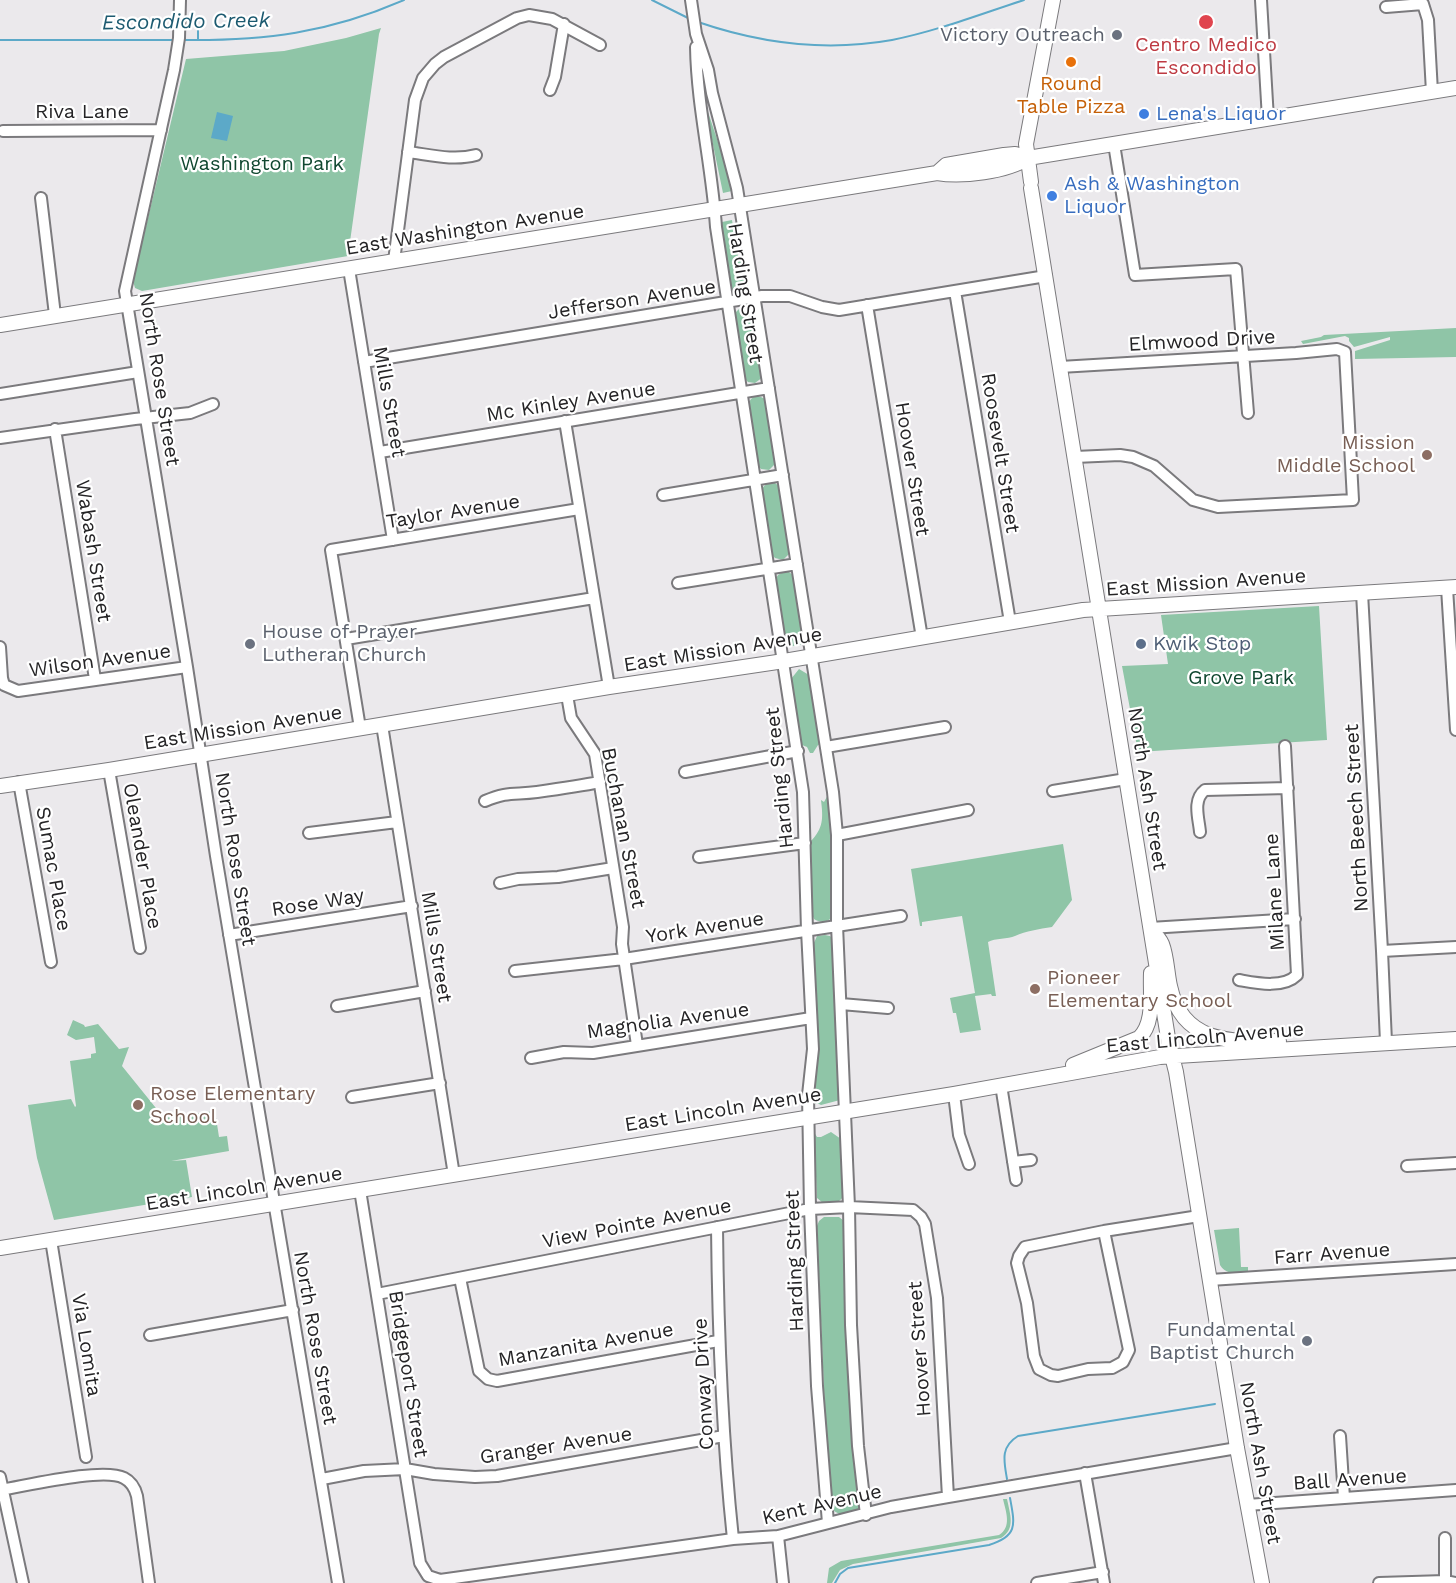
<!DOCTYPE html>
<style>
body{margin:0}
canvas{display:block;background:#ebe9ec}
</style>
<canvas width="1456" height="1583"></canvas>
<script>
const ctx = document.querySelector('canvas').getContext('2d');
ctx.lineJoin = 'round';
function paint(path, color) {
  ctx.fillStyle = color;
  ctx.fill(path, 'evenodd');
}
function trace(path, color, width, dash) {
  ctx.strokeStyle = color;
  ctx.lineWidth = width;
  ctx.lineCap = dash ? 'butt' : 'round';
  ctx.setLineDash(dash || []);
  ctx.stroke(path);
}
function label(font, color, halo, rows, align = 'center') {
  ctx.font = font + ' "Work Sans",sans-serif';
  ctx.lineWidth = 4.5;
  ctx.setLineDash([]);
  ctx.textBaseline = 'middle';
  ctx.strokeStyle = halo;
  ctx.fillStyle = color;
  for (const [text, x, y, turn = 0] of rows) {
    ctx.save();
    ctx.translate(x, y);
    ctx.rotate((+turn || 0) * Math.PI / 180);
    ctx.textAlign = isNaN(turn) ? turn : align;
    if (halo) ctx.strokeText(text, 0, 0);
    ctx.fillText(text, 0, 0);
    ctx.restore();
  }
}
const green = new Path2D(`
 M381,28L379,34L348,256L142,291L135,288L133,281L186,59L284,51L346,38Z
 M707,109L726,166L732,191L723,193L706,111Z
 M732,220L738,256L747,274L749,288C743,295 735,296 730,288L720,224L722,222Z
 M742,306L752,310L763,377L755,383L748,382L744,378L734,314Z
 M1456,328V357L1355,359V351L1390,340V337L1354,347L1349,341V338L1345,336L1303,344L1301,341L1321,337L1324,335Z
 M755,396L761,397L767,400L776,463L769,470L761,469L757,464L748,404L751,399Z
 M769,483H775L780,487L791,552L783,560L775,558L771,554L761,491L764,486Z
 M783,572H789L794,576L804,640L803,644L788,647L785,643L775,580L778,575Z
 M1319,606L1327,740L1138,752L1122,666L1168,664L1161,615Z
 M799,669L809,675L821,744L818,745L813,753H810L807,747L802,745L791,679Z
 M829,793L833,892L832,917C827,923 820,923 814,919L811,912L810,842C824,828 823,818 821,800L824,802Z
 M1063,844L1072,900L1052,927C1039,929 1026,931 1015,936C1008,939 995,938 988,942L996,996H992L991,994L975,996L981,1030L960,1033L956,1013H953L950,998L975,993L962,916L922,922V926H920L911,869Z
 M825,935L830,936L835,941L840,1100L821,1105L817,1103L815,1104L813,1102V945L817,936Z
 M73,1020L84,1025L85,1027L98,1024L119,1049L129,1047L122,1066L164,1118L215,1111L219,1137L227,1136L229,1151L171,1161L186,1160L192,1197L54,1220L37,1158L28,1105L71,1099L75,1107L76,1106L70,1061L91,1058V1054L96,1053L94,1037L76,1040L67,1035Z
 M814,1132L817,1137H821L831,1132L841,1139L844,1194C841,1204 832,1203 823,1203L817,1198Z
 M824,1217H839L844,1221L861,1505L857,1511L841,1515L834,1511L832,1506L825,1414L817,1226L819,1221Z
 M1239,1228L1241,1267H1248V1272C1237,1272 1227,1276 1220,1265L1214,1230Z
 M1003,1499H1007C1010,1514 1016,1529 1001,1538L853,1564L840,1570L832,1583H827L829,1568L841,1561L999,1535C1012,1527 1006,1512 1003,1499Z`);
const water = new Path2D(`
 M217,112L233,116L227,141L211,138Z`);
const stream = new Path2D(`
 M652,0L690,19
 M698,22C762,44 825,52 892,40C937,31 981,14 1024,0
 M198,30V40
 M0,40H174
 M183,40C265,41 328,33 404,0
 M1007,1479C1004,1461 1000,1447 1018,1436L1215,1404
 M835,1583L840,1574L848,1568L989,1545C1018,1536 1015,1525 1010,1498`);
const minor = new Path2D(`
 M180,0L179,38L174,70L125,291L187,667L216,856L338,1583
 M691,0L696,34L708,70L712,93L737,188L833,792L837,835V925L849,1207L851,1325L858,1446L866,1515
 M1261,0L1268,119
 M1386,7L1423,4L1428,20L1432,92
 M696,47C697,107 712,166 716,227L803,792L807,930L813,1049L808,1095L810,1209L817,1386L828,1523
 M550,90L555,77L564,24
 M3,131L161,130
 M1114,144L1135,275L1236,269L1248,413
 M408,152C431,155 454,161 476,155
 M41,198L55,315
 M394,261L415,100L423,78L435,64L444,57L517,18L529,15L552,19L600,45
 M349,269L393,540
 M955,291L1010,622
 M867,305L922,638
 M364,362L762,296H790L822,307L839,310L1046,276
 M1060,367L1296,353L1337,349L1345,352L1353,500L1218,507L1193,500L1154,466L1133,457L1120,455L1075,457
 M0,394L138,372
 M565,421L609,687
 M55,429L95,679
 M0,438L135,419L190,413L213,404
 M380,452L769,388
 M663,495L783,475
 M678,583L797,564
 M1447,588L1456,730
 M1362,593L1382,951L1386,1042
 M346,639L594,598
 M0,647L2,678L4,685L18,691L187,667
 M567,695L571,718L595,754L623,927L622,944L637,1045
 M382,725L454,1175
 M360,728L331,550L579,509
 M826,747L945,727
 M109,770L140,948
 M685,772L798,751
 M19,782L51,962
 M1053,791L1126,779
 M485,801C508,791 515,795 537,792C558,789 579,786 600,782
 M1200,832C1199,819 1192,800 1205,790L1288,788
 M309,833L397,822
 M837,835L968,810
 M699,857L805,843
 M500,883L518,879L558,877L613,868
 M1150,928L1295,919
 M229,935L412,906
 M1382,951L1456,947
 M515,971L624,959L901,916
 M1239,980C1256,983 1283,989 1297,975L1285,746
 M841,1004L888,1008
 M337,1006L425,991
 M531,1058L564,1052L593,1053L811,1018
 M1001,1085L1016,1180
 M954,1094L959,1135L969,1164
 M352,1097L440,1083
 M1013,1162L1031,1160
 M1407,1166L1456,1163
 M360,1190L420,1563L428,1576L440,1580L733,1539L778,1536L891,1507L948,1497L1237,1448
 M717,1227C718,1331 722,1435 733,1539
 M1104,1231L1129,1350L1123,1362L1112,1368L1088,1369L1058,1376L1051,1375L1039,1369L1034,1356L1027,1303L1017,1263L1019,1256L1025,1247L1104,1231L1199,1216
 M51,1240L86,1457
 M460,1278L479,1371L488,1379L497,1381L718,1341
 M1210,1280L1456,1264
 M377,1294L810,1209L849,1207L913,1210L921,1217L925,1224L937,1298L948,1497
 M150,1335L293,1310
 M1340,1436L1344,1498
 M1085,1473L1104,1583
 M0,1477L23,1583
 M322,1479L364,1471L405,1469L434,1474L475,1477L497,1476L724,1436
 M0,1490C26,1486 103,1467 124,1478C132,1482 135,1488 137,1496L149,1583
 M1247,1505L1456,1490
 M778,1536L783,1583
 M1445,1538V1581
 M1037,1583L1103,1572
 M1379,1583L1445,1581L1456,1583`);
const major = new Path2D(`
 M937,173L946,165L1004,155L1015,154L1028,158
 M1031,182L1026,144L1053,0
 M1031,188L1169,1044L1176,1072L1237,1448L1262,1583
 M0,325L937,173C962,177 1006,172 1028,158L1456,88
 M0,786L109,770L609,687L784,661L1083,610L1456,587
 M1151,930C1155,934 1160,939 1162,944C1167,957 1167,973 1170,986C1182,1044 1232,1042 1279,1041
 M1073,1065L1139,1038C1155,1023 1150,994 1151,973
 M0,1248L954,1094L1160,1057L1456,1039`);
const markers = [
 [1206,22,8,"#e0444e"],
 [1117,35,6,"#6b7280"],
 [1071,62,6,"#e8710a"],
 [1144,114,6,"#3f7fe0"],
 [1052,196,6,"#3f7fe0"],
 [1427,455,6,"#8d6e63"],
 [250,644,6,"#6b7280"],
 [1141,644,6,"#5c6f8a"],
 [1035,989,6,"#8d6e63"],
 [138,1105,6,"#8d6e63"],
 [1307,1341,6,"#6b7280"]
];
const worshipNames = [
 ["Victory Outreach",1105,35],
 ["House of Prayer",262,632,"left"],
 ["Lutheran Church",262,655,"left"],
 ["Fundamental",1295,1330],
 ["Baptist Church",1295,1353]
];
const healthNames = [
 ["Centro Medico",1206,45],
 ["Escondido",1206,68]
];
const foodNames = [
 ["Round",1071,84],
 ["Table Pizza",1071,107]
];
const streetNames = [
 ["Riva Lane",82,112],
 ["East Washington Avenue",465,230,-9],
 ["Harding Street",745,293,81],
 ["Jefferson Avenue",632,300,-9],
 ["Elmwood Drive",1202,341,-3],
 ["North Rose Street",159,379,81],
 ["Mills Street",389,402,80],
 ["Mc Kinley Avenue",571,402,-9],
 ["Roosevelt Street",1000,453,81],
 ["Hoover Street",912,469,81],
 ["Taylor Avenue",453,512,-9],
 ["Wabash Street",93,551,81],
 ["East Mission Avenue",1206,583,-4],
 ["East Mission Avenue",723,650,-9],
 ["Wilson Avenue",100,661,-8],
 ["East Mission Avenue",243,728,-9],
 ["Harding Street",780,778,-96],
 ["North Ash Street",1147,789,81],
 ["North Beech Street",1357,818,-93],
 ["Buchanan Street",623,828,79],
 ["Oleander Place",142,856,80],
 ["North Rose Street",235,859,81],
 ["Sumac Place",53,869,80],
 ["Milane Lane",1275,892,-93],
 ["Rose Way",318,903,-9],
 ["York Avenue",705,928,-9],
 ["Mills Street",436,947,81],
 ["Magnolia Avenue",668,1021,-8],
 ["East Lincoln Avenue",1205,1038,-5],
 ["East Lincoln Avenue",723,1110,-9],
 ["East Lincoln Avenue",244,1189,-9],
 ["View Pointe Avenue",637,1224,-11],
 ["Farr Avenue",1332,1254,-4],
 ["Harding Street",795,1261,-92],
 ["North Rose Street",315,1338,80],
 ["Via Lomita",86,1345,81],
 ["Manzanita Avenue",586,1345,-10],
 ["Hoover Street",920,1349,-94],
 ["Bridgeport Street",408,1374,81],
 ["Conway Drive",704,1384,-93],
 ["Granger Avenue",556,1446,-9],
 ["North Ash Street",1260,1463,80],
 ["Ball Avenue",1350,1480,-4],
 ["Kent Avenue",822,1505,-13]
];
const shopNames = [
 ["Lena's Liquor",1156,114],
 ["Ash & Washington",1064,184],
 ["Liquor",1064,207]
];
const parkNames = [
 ["Washington Park",262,164],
 ["Grove Park",1241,678]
];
const educationNames = [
 ["Mission",1415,443,"right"],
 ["Middle School",1415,466,"right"],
 ["Pioneer",1047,978],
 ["Elementary School",1047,1001],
 ["Rose Elementary",150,1094],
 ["School",150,1117]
];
const serviceNames = [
 ["Kwik Stop",1153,644]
];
const waterNames = [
 ["Escondido Creek",186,22,-1]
];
paint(green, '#8fc5a7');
paint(water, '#5ca9c8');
trace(stream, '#5ca9c8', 2);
trace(minor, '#7b7a7d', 14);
trace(major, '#7b7a7d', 16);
trace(minor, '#fff', 10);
trace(major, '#fff', 14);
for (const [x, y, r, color] of markers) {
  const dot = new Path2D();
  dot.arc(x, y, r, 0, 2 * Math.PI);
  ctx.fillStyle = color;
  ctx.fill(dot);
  trace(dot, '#fff', 2);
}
label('20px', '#5b616d', '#fff', worshipNames, 'right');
label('20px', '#be3a42', '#fff', healthNames);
label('20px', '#c56008', '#fff', foodNames);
label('20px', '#252426', '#fff', streetNames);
label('20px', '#366cbe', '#fff', shopNames, 'left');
label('20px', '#0f472f', '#fff', parkNames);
label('20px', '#785e54', '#fff', educationNames, 'left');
label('20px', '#4e5e75', '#fff', serviceNames, 'left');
label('italic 21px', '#1c5a70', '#fff', waterNames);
</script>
